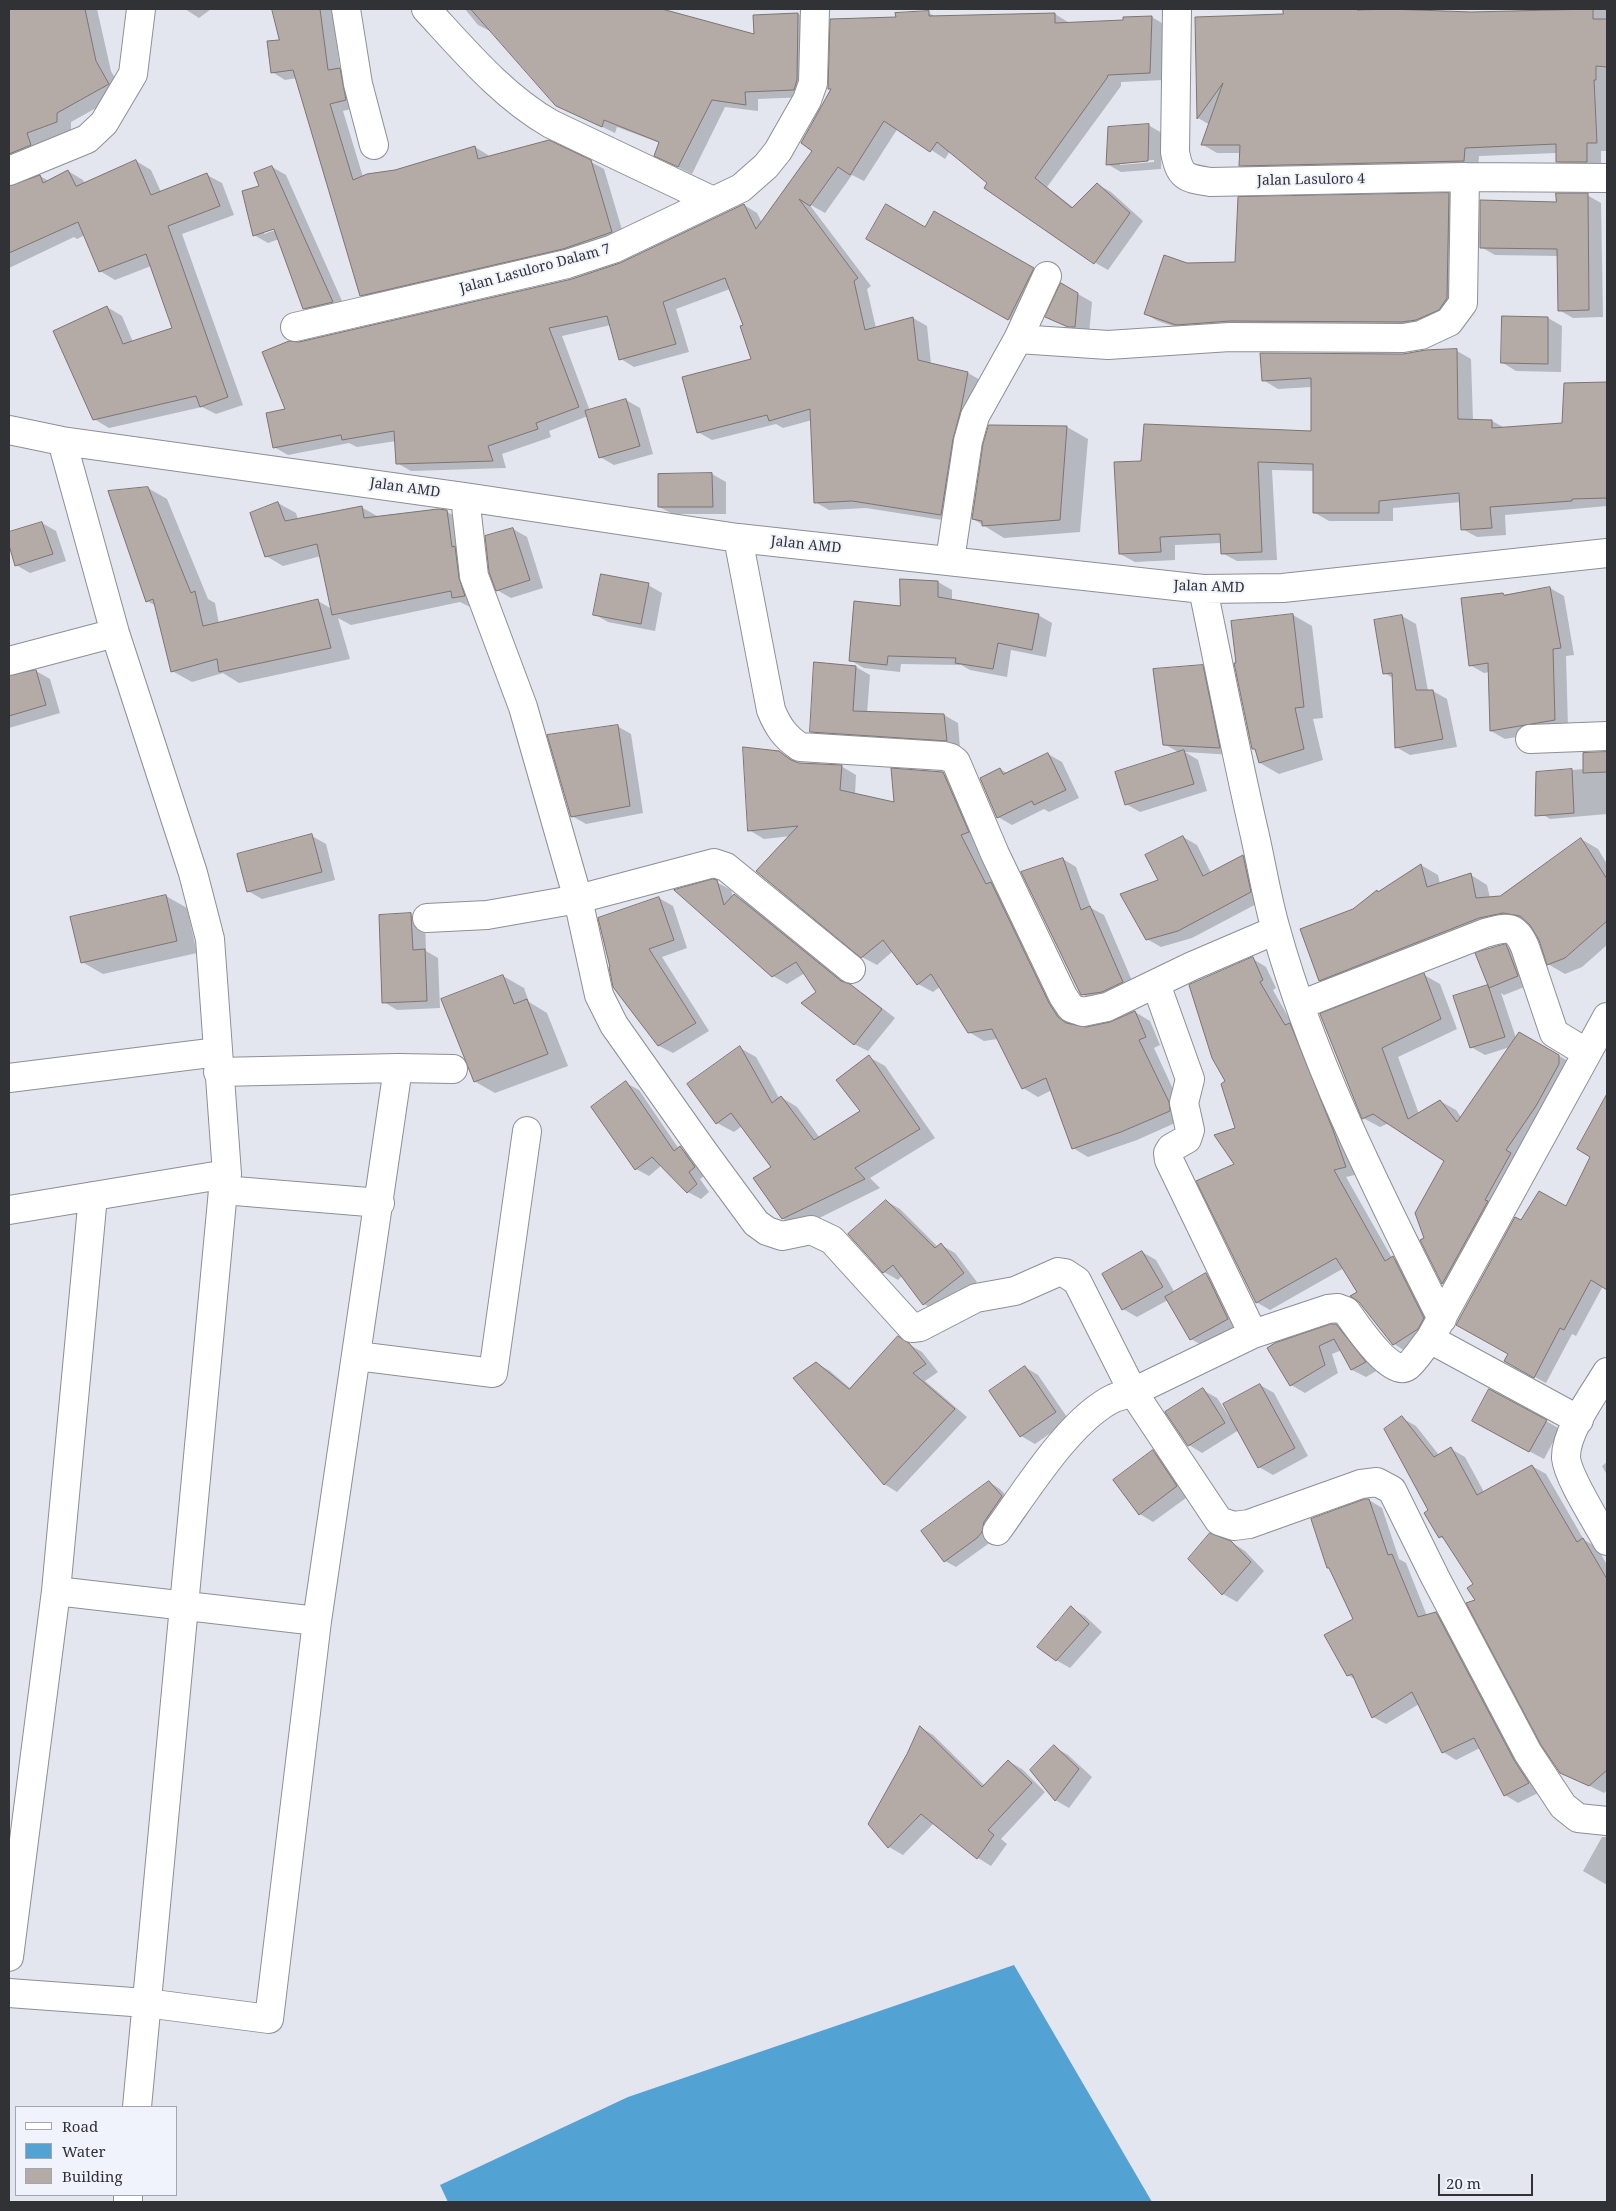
<!DOCTYPE html>
<style>
body{margin:0}
#map{position:relative;width:1616px;height:2211px;overflow:hidden;background:#e3e6ef;font-family:"Noto Serif",serif}
canvas{display:block}
.frame{position:absolute;inset:0;border:10px solid #313236;pointer-events:none}
.legend{position:absolute;left:15px;top:2106px;width:162px;height:90px;box-sizing:border-box;background:#f1f3fc;border:1px solid #a4a6ad;margin:0;padding:6px 9px;list-style:none;font-size:15px;color:#313236}
.legend li{display:flex;align-items:center;gap:10px;height:25px}
.legend b{width:25px;border:1px solid #a4a6ad}
.scale{position:absolute;left:1438px;top:2174px;width:95px;height:22px;box-sizing:border-box;border:2px solid #313236;border-top:0;padding-left:6px;font-size:15px;line-height:18px;white-space:nowrap;color:#313236;-webkit-text-stroke:4px #f1f3fc;paint-order:stroke}
</style>
<div id="map">
<canvas width="1616" height="2211"></canvas>
<div class="frame"></div>
<ul class="legend">
<li><b style="height:6px;background:#fff"></b>Road</li>
<li><b style="height:14px;background:#53a2d4"></b>Water</li>
<li><b style="height:14px;background:#b4aba6"></b>Building</li>
</ul>
<div class="scale">20 m</div>
</div>
<script>
const ctx = document.querySelector('canvas').getContext('2d');
ctx.lineJoin = 'round';
function paint(path, color) {
  ctx.fillStyle = color;
  ctx.fill(path, 'evenodd');
}
function trace(path, color, width, dash) {
  ctx.strokeStyle = color;
  ctx.lineWidth = width;
  ctx.lineCap = dash ? 'butt' : 'round';
  ctx.setLineDash(dash || []);
  ctx.stroke(path);
}
function label(font, color, halo, rows, align = 'center') {
  ctx.font = font + ' "Noto Serif",serif';
  ctx.lineWidth = 4;
  ctx.setLineDash([]);
  ctx.textBaseline = 'middle';
  ctx.strokeStyle = halo;
  ctx.fillStyle = color;
  for (const [text, x, y, turn = 0] of rows) {
    ctx.save();
    ctx.translate(x, y);
    ctx.rotate((+turn || 0) * Math.PI / 180);
    ctx.textAlign = isNaN(turn) ? turn : align;
    if (halo) ctx.strokeText(text, 0, 0);
    ctx.fillText(text, 0, 0);
    ctx.restore();
  }
}
const water = new Path2D(`
 M1014,1965L1152,2202H448L440,2185L628,2097Z`);
const shadow = new Path2D(`
 M9,9H97L111,71L123,93L71,122V131L41,142L45,154L9,177Z
 M185,9H211L199,18Z
 M273,9H284L289,15L287,9H344L345,28L335,30L340,69L353,77L359,107L343,111L363,177L395,171L475,147L488,155L489,158L591,162L604,169L625,240L375,303L362,295L297,78L285,80L272,72L281,41Z
 M465,9H654L678,37L755,36L798,14L811,22L807,97L758,99V111L725,107L692,174L669,163L660,143L617,127L615,133L556,105L492,32L478,25Z
 M1284,9H1353L1366,17L1607,9V151H1601V170H1572L1557,161V153L1479,156L1478,169L1255,174L1241,165V153H1217L1203,145L1210,125L1198,118L1197,18L1284,15Z
 M929,13L936,17L1055,14L1068,22V24L1124,22L1152,17L1165,25L1164,80L1121,82V86L1047,187L1074,208L1097,184L1111,192L1143,221L1108,270L1094,262L989,183L950,151L945,159L898,128L864,181L852,175L825,213L809,204L871,286L867,289L876,328L913,318L927,326L931,364L968,373L982,381L955,522L866,508L829,510L815,502L812,420L783,428L776,424L712,440L698,432L753,360L744,326L730,289L676,309L689,352L634,367L621,359L611,325L562,336L590,411L626,400L640,408L653,454L614,465L600,457L588,416L549,431L551,437L502,454L506,468L411,471L397,463L396,441L357,447L349,443L288,455L274,447L287,410L299,343L572,280L620,264L744,205L757,213L762,223L814,150L832,90L829,88L897,18Z
 M1148,125L1162,133L1161,169L1121,172L1107,164ZM1154,160V162L1120,165V162Z
 M136,161L151,170L161,192L207,175L222,183L234,215L182,234L243,405L216,414L202,407L109,428L94,419L107,307L122,316L133,342L174,329L151,266L115,280L100,271L85,235L77,239L74,237L9,268V183V187L40,176L49,181L68,171L83,180L85,184Z
 M272,167L286,175L346,310L318,316L304,308L279,239L268,243L254,235L261,187ZM280,226L281,228L264,234V231Z
 M1449,194L1462,202L1460,305L1430,327L1190,332L1158,321L1145,314L1187,265L1236,263Z
 M1587,195L1601,203L1603,317L1573,318L1559,310L1558,256L1495,255L1481,247L1558,203Z
 M935,213L1047,277L1022,327L868,238L925,229Z
 M1062,285L1092,302L1089,334L1061,324L1047,316Z
 M1548,318L1562,326L1561,372L1516,371L1503,363Z
 M1457,351L1471,359L1473,421H1492L1505,428L1564,424L1565,384L1607,383V506L1505,515L1506,535L1477,537L1462,529L1461,502L1393,508V521H1329L1315,513L1314,471L1272,470L1277,560L1237,561L1222,553L1221,543L1175,545V560L1135,562L1120,554L1142,462L1312,432V387L1278,389L1263,380L1403,355Z
 M990,426L1067,427L1088,439L1080,532L1004,538L973,519Z
 M712,474L726,482V514H673L659,507Z
 M148,488L167,499L208,599L215,603L219,624L318,601L332,609L321,556L283,566L266,556L278,503L296,513L298,520L361,507L379,517L446,511L464,522L482,606L470,607L460,602L351,625L338,618L350,659L239,683L223,673L192,682L172,671L156,606L147,601Z
 M42,523L56,531L66,561L30,573L16,565L9,541V533Z
 M513,529L527,537L543,588L511,598L497,590Z
 M901,581L938,582L952,590V600L1038,615L1052,623L1046,657L1011,650L1007,677L970,670L961,665L901,664L900,672L864,668L850,660L901,607Z
 M648,585L662,593L655,631L608,622L594,614Z
 M1550,588L1564,596L1574,655L1566,656L1568,728L1505,739L1491,731L1490,672L1484,673L1470,665L1503,594L1506,596Z
 M1293,615L1312,626L1323,718L1313,719L1323,760L1279,774L1260,763L1257,750L1253,748Z
 M1402,616L1416,624L1428,691H1433L1447,699L1457,747L1410,755L1396,747L1394,679L1385,673Z
 M816,664L856,667L870,675L867,713L944,715L958,723L960,748L825,739L811,731Z
 M1202,667L1216,675L1233,755L1185,752L1198,760L1207,791L1140,812L1126,804L1180,753L1164,744Z
 M36,671L50,679L60,713L9,728V677Z
 M617,726L631,734L643,813L586,824L572,816Z
 M779,752L798,763L841,766L856,775L855,795L895,804L943,773L958,782L983,840L975,844L1072,1025L1086,1029L1111,1023L1135,1012L1150,1021L1160,1045L1154,1048L1183,1111L1184,1119L1137,1140L1088,1157L1073,1148L1052,1090L1038,1097L1023,1088L998,1039L984,1041L969,1032L941,986L933,992L918,984L893,951L877,965L862,957L791,836L764,839L749,830Z
 M1607,753V814L1550,819L1537,811V773L1584,769V754Z
 M1048,754L1062,762L1079,798L1049,812L1044,809L1012,825L998,817L1000,769L1007,773Z
 M312,836L326,844L335,880L262,899L248,891Z
 M1183,837L1197,845L1211,873L1243,856L1257,864L1264,900L1192,938L1161,947L1147,939L1159,880Z
 M1581,839L1598,849L1607,864V945L1582,967L1565,974L1548,964L1540,940L1531,924L1521,922L1337,990L1320,980L1353,910L1377,892L1380,893L1421,865L1438,875L1440,884L1471,875L1487,885L1490,898H1500Z
 M1063,859L1076,867L1091,908L1104,915L1136,990L1096,1002L1082,994Z
 M716,882L731,890L733,897L734,895L748,903L848,985L864,994L895,1018L868,1051L854,1044L805,973L787,984L773,976L677,890Z
 M166,896L187,908L197,953L103,974L82,962Z
 M659,898L673,906L687,948L662,957L709,1031L673,1053L659,1046L614,986Z
 M411,915L425,923L426,951L438,958L440,1008L397,1010L384,1002Z
 M1505,946L1519,954L1532,984L1504,995L1501,993L1516,1038L1519,1033L1575,1065L1459,1293L1443,1284L1422,1241L1426,1239L1446,1161L1389,1123L1380,1127L1363,1118L1321,1015L1424,975L1440,984L1457,1029L1398,1057L1419,1114L1440,1101L1456,1110L1461,1117L1510,1047L1485,1055L1471,1047L1487,986L1491,988L1477,954Z
 M1253,959L1266,967L1276,988L1273,990L1294,1027L1359,1174L1346,1177L1392,1258L1406,1265L1437,1326L1407,1352L1394,1344L1344,1268L1270,1310L1256,1302L1236,1165V1128L1227,1081Z
 M503,976L524,988L529,1002L547,1013L568,1066L495,1093L474,1081Z
 M740,1048L756,1057L779,1098L781,1097L797,1107L820,1138L862,1112L869,1057L885,1066L935,1138L870,1178L880,1188L799,1228L782,1218L773,1167L742,1126L734,1132L717,1123Z
 M626,1083L639,1090L679,1149L693,1155L707,1174L700,1179L709,1192L701,1199L688,1192L662,1165L649,1176L636,1169Z
 M1607,1094V1288L1603,1286L1576,1336L1572,1334L1546,1383L1505,1361L1509,1353L1522,1222L1567,1208L1592,1156L1578,1148Z
 M886,1201L900,1209L938,1247L941,1245L955,1253L977,1282L938,1312L924,1304L902,1276L898,1280L884,1272Z
 M1142,1252L1156,1260L1175,1293L1206,1275L1220,1283L1241,1327L1205,1347L1191,1339L1168,1300L1137,1317L1123,1309Z
 M1336,1325L1350,1333L1378,1370L1366,1377L1352,1370L1342,1350L1332,1354L1338,1373L1305,1393L1291,1385L1269,1349Z
 M898,1338L922,1352L938,1372L925,1381L967,1417L897,1492L884,1484L816,1363L830,1371L851,1389Z
 M1025,1367L1038,1375L1069,1420L1035,1444L1021,1436Z
 M1260,1385L1274,1393L1308,1456L1273,1475L1259,1467L1239,1430L1202,1453L1189,1445L1203,1390L1217,1398L1230,1418Z
 M1402,1418L1416,1426L1439,1455L1451,1449L1465,1457L1484,1492L1532,1466L1546,1474L1584,1540L1597,1547L1607,1565V1790L1604,1793L1561,1772L1477,1601L1475,1584L1447,1541L1440,1537Z
 M1546,1421L1560,1429L1544,1459L1487,1429Z
 M1153,1452L1167,1460L1190,1495L1153,1522L1140,1514Z
 M1607,1462V1475L1602,1466Z
 M989,1482L1000,1489L1013,1503L988,1544L956,1567L945,1561Z
 M1369,1500L1382,1508L1399,1559L1406,1563L1427,1616L1436,1613L1449,1621L1542,1791L1518,1803L1505,1795L1480,1748L1456,1760L1443,1752L1419,1704L1386,1724L1373,1717L1356,1680L1348,1675Z
 M1231,1542L1245,1551L1264,1571L1237,1602L1223,1594L1190,1559Z
 M1071,1608L1085,1616L1102,1632L1070,1668L1056,1660Z
 M920,1727L933,1735L985,1786L1008,1761L1022,1769L1045,1792L1001,1839L1007,1844L991,1866L978,1858L934,1823L903,1855L889,1847Z
 M1054,1747L1068,1755L1092,1777L1069,1808L1055,1800Z
 M1602,1837H1607V1885L1583,1871Z`);
const building = new Path2D(`
 M9,9H85L96,61L109,84L57,113V122L27,133L31,145L9,154Z
 M272,9H320L328,70L340,68L346,100L330,104L353,180L367,174L395,170L475,146L478,159L549,140L591,160L612,232L563,249L360,296L293,70L271,73L267,41L279,40Z
 M471,9H662L754,34L753,15L798,13L797,80L794,90L745,92L746,105L712,100L678,167L654,156L659,142L604,120L602,127L556,106Z
 M1283,9H1357V10L1389,9L1471,12L1593,9V19H1607V67L1596,66V80H1594L1597,143H1587V162H1556V144L1465,148L1464,161L1239,166L1240,145H1201L1223,83L1197,119L1195,17L1283,14Z
 M929,11V16L1055,13V23L1123,20V17L1152,16L1150,73L1108,75L1107,78L1035,178L1072,208L1097,183L1130,213L1094,264L984,188L987,183L937,142L930,152L884,121L850,175L838,167L810,206L799,199L858,278L854,281L865,330L913,317L918,360L968,372L961,409L953,439L941,515L852,501L814,503L810,409L769,421L767,415L697,433L682,377L751,359L740,326L743,325L725,278L663,302L676,344L619,360L607,316L549,328L579,407L536,423L538,429L488,446L493,461L396,464L394,431L342,440L341,435L273,448L266,413L285,409L262,352L289,341L299,342L572,279L620,263L744,204L756,229L812,151L801,143L831,89H828L830,19L896,17L895,13Z
 M1149,124L1148,161L1106,165L1108,127Z
 M136,160L151,195L207,173L220,206L168,226L228,397L200,407L196,396L93,420L53,331L107,306L123,344L172,328L146,254L99,272L78,222L9,253V186L40,175L43,183L68,170L76,186Z
 M272,166L282,188L333,302L303,309L274,229L253,236L242,191L259,186L254,173Z
 M1449,193L1447,298L1439,310L1416,320L1402,322L1230,321L1176,325L1144,314L1164,255L1187,263L1235,262L1238,197Z
 M1556,193H1588L1589,310L1558,311L1557,249L1480,248V200L1556,202Z
 M886,204L925,227L934,211L1034,268L1008,320L866,239Z
 M1061,283L1078,293L1075,327H1068L1045,317Z
 M1502,316L1548,317V364L1501,363Z
 M1457,349L1458,419L1492,420V428L1562,423L1564,383L1607,382V498L1572,499V501L1490,507L1492,528L1461,530L1459,493L1379,501V513H1313V464L1258,462L1262,552L1221,554L1220,534L1160,537L1161,552L1119,554L1114,462L1141,461L1144,424L1311,431V378L1262,381L1260,353L1403,354L1426,350Z
 M626,399L640,446L599,458L585,411Z
 M989,425L1067,426L1060,520L982,526V521L972,519L983,444Z
 M712,473L713,507H658V474Z
 M148,487L191,593L195,591L203,626L318,599L331,648L219,672L217,659L171,672L153,599L146,602L108,491Z
 M278,502L285,521L362,506L364,518L438,509L447,510L452,547L455,546L459,578L465,596L452,598L451,591L332,615L317,544L265,557L250,513Z
 M42,522L53,554L15,566L9,545V532Z
 M513,528L530,580L496,591L489,572L485,536Z
 M601,574L649,583L641,624L593,615Z
 M900,579L938,581V597L1039,614L1032,650L998,643L993,669L955,663L956,658L888,656L887,665L849,661L854,601L900,606Z
 M1550,587L1561,648L1553,649L1555,720L1490,731L1488,663L1469,666L1461,598L1503,593L1504,595Z
 M1293,614L1304,707L1295,708L1304,749L1259,763L1255,749H1252L1234,663H1236L1231,621Z
 M1402,615L1416,690H1433L1443,739L1395,748L1392,673L1383,674L1374,620Z
 M814,662L856,666L853,711L944,714L947,741L810,732Z
 M1203,665L1220,748L1163,745L1153,669Z
 M36,670L46,705L9,716V676Z
 M618,725L630,806L571,817L547,735Z
 M743,747L779,751L791,760L799,763L842,765L840,790L894,802L891,768L943,772L969,832L961,835L986,884L991,882L1049,1003L1058,1017L1066,1023L1086,1027L1110,1022L1135,1011L1146,1037L1139,1040L1169,1102L1170,1111L1121,1132L1072,1149L1046,1078L1022,1089L992,1029L968,1033L931,974L917,985L883,940L861,958L756,871L798,826L748,831Z
 M1184,750L1194,784L1125,805L1115,772Z
 M1607,752V772L1583,773V753Z
 M1048,753L1066,790L1034,805L1032,801L997,818L980,778L1000,768L1003,774Z
 M1572,769L1574,813L1535,816L1536,772Z
 M312,834L322,872L247,892L237,854Z
 M1183,836L1203,876L1243,855L1251,892L1178,931L1146,940L1120,894L1158,880L1145,855Z
 M1581,838L1607,879V921L1565,958L1547,965L1539,940L1530,925L1520,916L1503,913L1479,918L1319,981L1300,929L1353,909L1377,890L1378,892L1421,864L1427,887L1471,873L1476,898L1500,896Z
 M1063,858L1081,910L1090,906L1123,982L1102,992L1081,995L1021,872Z
 M713,879L717,880L724,905L734,894L841,981L850,984L882,1009L854,1045L801,1003L816,992L796,962L772,977L674,890Z
 M166,895L177,941L81,963L70,917Z
 M659,897L674,940L649,949L696,1023L658,1046L613,987L609,967H610L598,918Z
 M411,913L413,950L425,949L427,1001L382,1003L379,915Z
 M1506,944L1518,976L1489,988L1475,953Z
 M1253,957L1263,980L1260,982L1285,1025L1290,1023L1333,1130L1346,1167L1334,1170L1385,1261L1393,1256L1424,1318L1418,1329L1393,1345L1359,1302L1350,1296L1357,1292L1336,1258L1256,1303L1196,1181L1234,1164L1214,1135L1235,1128L1221,1084L1225,1081L1212,1058L1189,985Z
 M1424,973L1441,1019L1382,1048L1408,1119L1440,1100L1457,1122L1519,1032L1559,1055V1064L1536,1106L1506,1150L1511,1153L1485,1200L1488,1201L1442,1284L1420,1240L1424,1238L1415,1213L1444,1161L1373,1114L1362,1119L1320,1014Z
 M503,975L514,1004L527,999L548,1054L474,1082L441,999Z
 M1488,985L1505,1037L1470,1048L1453,996Z
 M740,1046L772,1103L781,1096L814,1140L860,1111L836,1080L869,1055L920,1129L855,1168L865,1179L782,1219L753,1178L771,1167L731,1113L716,1124L687,1084Z
 M626,1081L674,1151L680,1146L695,1167L689,1172L697,1184L687,1193L652,1157L635,1170L591,1107Z
 M1607,1094V1290L1591,1280L1564,1330L1560,1328L1534,1378L1504,1361L1508,1354L1456,1325L1515,1217L1521,1220L1539,1191L1566,1206L1590,1157L1577,1149Z
 M886,1200L935,1248L941,1243L964,1273L923,1305L893,1265L883,1273L848,1234Z
 M1142,1251L1163,1287L1122,1310L1102,1274Z
 M1206,1273L1228,1319L1190,1340L1165,1297Z
 M1331,1324H1336L1366,1362L1351,1370L1334,1339L1319,1346L1325,1365L1290,1386L1267,1348L1275,1343Z
 M898,1336L909,1343L926,1364L913,1373L955,1409L884,1485L793,1378L816,1362L849,1389Z
 M1025,1366L1056,1412L1020,1437L989,1391Z
 M1260,1384L1295,1448L1258,1468L1223,1404Z
 M1203,1388L1225,1423L1188,1446L1165,1412Z
 M1489,1389L1547,1420L1529,1452L1472,1421Z
 M1402,1416L1434,1457L1451,1447L1477,1495L1532,1465L1577,1542L1583,1538L1607,1579V1770L1589,1786L1560,1773L1541,1745L1466,1603L1475,1600L1467,1588L1473,1584L1442,1536L1439,1538L1424,1513L1428,1510L1384,1429Z
 M1153,1450L1177,1486L1139,1515L1113,1480Z
 M989,1481L1002,1496L984,1522L982,1532L977,1538L944,1562L921,1531Z
 M1365,1499H1369L1388,1555L1392,1554L1418,1617L1436,1612L1514,1760L1529,1783L1504,1796L1474,1738L1442,1753L1412,1692L1372,1718L1352,1674L1347,1676L1324,1635L1353,1619L1329,1568H1327L1311,1519Z
 M1210,1533L1231,1541L1251,1562L1222,1595L1188,1559Z
 M1071,1606L1089,1624L1056,1661L1037,1647Z
 M920,1726L982,1787L1008,1760L1032,1783L988,1830L994,1835L977,1859L921,1814L888,1848L868,1824L907,1754Z
 M1054,1745L1079,1769L1055,1801L1030,1770Z`);
const minor = new Path2D(`
 M346,9L358,84L374,145
 M426,9C464,50 502,96 551,124L713,201
 M1177,9L1175,152C1180,178 1186,178 1210,182L1465,177L1607,178
 M9,171L87,139L104,123L133,74L141,9
 M295,327L567,264L613,249L741,188L766,166L778,151L807,100L813,83L815,9
 M1018,339L1108,345L1230,337L1403,338L1421,335L1449,322L1463,303L1465,177
 M9,430L62,441L465,497L738,538L1203,589L1283,588L1607,553
 M62,441L115,633L193,873L210,939L227,1174L223,1190L137,2107
 M465,497L474,576L523,707L578,899L599,995L614,1025L703,1151L756,1223L767,1231L782,1236L811,1230L832,1240L912,1328L920,1327L976,1298L1015,1291L1058,1272L1065,1273L1077,1281L1133,1392C1127,1394 1120,1396 1114,1398C1070,1419 1026,1491 997,1531
 M738,538L771,710C778,727 785,737 800,747L944,756L951,758L956,762L995,854L1063,996L1071,1008L1083,1012L1107,1007L1192,966L1276,930
 M950,560L968,441L975,416L1018,339L1047,276
 M1203,589C1220,671 1236,754 1255,836C1262,867 1267,899 1276,930C1314,1067 1379,1193 1442,1319
 M9,661L115,633
 M1530,739L1607,736
 M427,918L487,915L578,899L714,863L726,867L851,969
 M1156,984L1190,1079L1184,1103L1190,1130L1187,1139L1171,1148L1168,1153L1169,1160L1253,1334
 M1300,1005L1485,933C1507,927 1515,924 1525,947L1554,1033L1587,1053
 M218,1072L398,1068L453,1069
 M9,1078L218,1052
 M223,1190L380,1203
 M9,1210L227,1174
 M1430,1339C1423,1347 1416,1359 1408,1366C1391,1379 1355,1323 1346,1311L1338,1308L1328,1309L1253,1334L1133,1392L1219,1521L1234,1526L1249,1524L1361,1484L1377,1482L1392,1490L1435,1577L1528,1753L1563,1806L1578,1818L1607,1821
 M357,1356L493,1373L527,1131
 M1607,1372C1594,1394 1565,1432 1566,1458C1568,1478 1597,1522 1607,1541
 M1579,1420L1430,1339L1607,1017
 M56,1591L317,1621
 M9,1957L56,1591L93,1196
 M9,1993L146,2003L269,2019L317,1621L398,1068
 M128,2202V2195`);
const streetNames = [
 ["Jalan Lasuloro 4",1311,180,-1],
 ["Jalan Lasuloro Dalam 7",535,269,-15],
 ["Jalan AMD",405,488,8],
 ["Jalan AMD",806,545,6],
 ["Jalan AMD",1209,587,2]
];
paint(water, '#53a2d4');
paint(shadow, '#0003');
paint(building, '#b4aba6');
trace(building, '#7c7470', 1);
trace(minor, '#8d8f97', 30);
trace(minor, '#fff', 28);
label('14px', '#313236', '#f1f3fc', streetNames);
</script>
